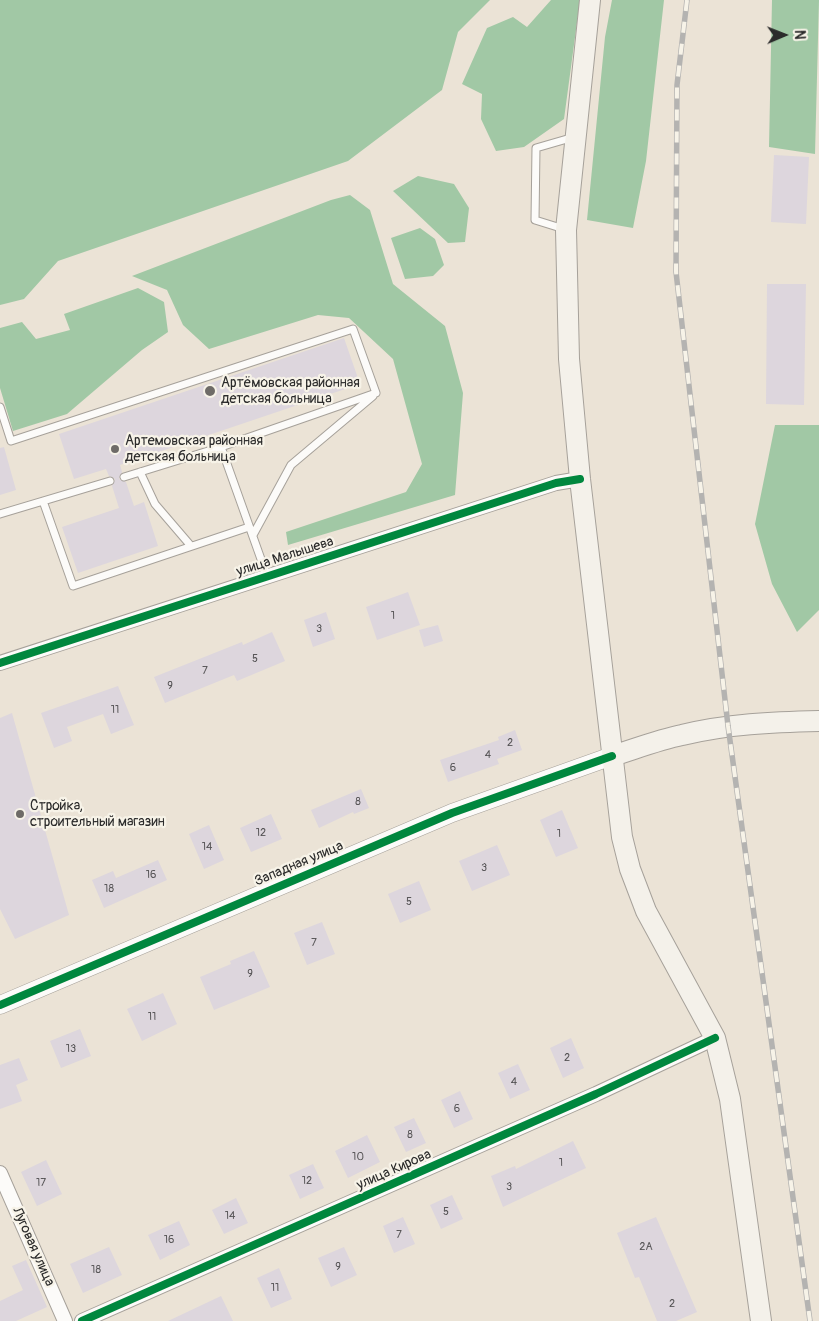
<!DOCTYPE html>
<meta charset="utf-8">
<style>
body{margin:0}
#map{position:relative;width:819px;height:1321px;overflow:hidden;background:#ebe3d6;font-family:Pangolin,sans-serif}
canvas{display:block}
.north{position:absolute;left:759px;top:10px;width:50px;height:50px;-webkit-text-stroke:4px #f7f3e8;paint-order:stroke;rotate:89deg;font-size:14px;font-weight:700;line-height:20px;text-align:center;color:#2b2b2b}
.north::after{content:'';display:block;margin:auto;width:18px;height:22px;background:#2b2b2b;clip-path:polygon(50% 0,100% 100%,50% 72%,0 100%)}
</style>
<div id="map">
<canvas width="819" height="1321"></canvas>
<div class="north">N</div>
</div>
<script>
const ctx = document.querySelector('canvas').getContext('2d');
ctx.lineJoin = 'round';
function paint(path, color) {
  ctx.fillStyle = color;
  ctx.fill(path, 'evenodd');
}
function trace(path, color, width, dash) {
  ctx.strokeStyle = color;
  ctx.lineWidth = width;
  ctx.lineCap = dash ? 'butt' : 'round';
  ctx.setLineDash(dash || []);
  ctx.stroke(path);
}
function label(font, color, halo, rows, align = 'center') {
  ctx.font = font + ' Pangolin,sans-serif';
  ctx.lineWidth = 4.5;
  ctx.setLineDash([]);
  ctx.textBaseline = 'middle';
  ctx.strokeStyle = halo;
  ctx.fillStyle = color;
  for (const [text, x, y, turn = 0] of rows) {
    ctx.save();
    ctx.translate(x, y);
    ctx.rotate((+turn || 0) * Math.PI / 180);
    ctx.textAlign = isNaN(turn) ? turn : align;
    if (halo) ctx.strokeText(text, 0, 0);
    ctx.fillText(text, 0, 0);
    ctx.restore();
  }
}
const forest = new Path2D(`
 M0,0H490L458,32L442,90L348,161L58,261L24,299L0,305Z
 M551,0H580L564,119L524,147L496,151L481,119L482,94L462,84L487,28L513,17L527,27Z
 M612,0H664L646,161L633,228L587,220L605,37Z
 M772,0H819L815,154L769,147Z
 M418,176L454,184L469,208L465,242L448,243L393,191Z
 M350,195L370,210L393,284L445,326L463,393L455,495L288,545L286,532L406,492L422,464L393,359L349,318L318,315L209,349L183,325L167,290L132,276L331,200Z
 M420,228L435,239L444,265L433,276L405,279L391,238Z
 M138,288L164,302L168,332L142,350L67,414L13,431L0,388V328L22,322L36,339L70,330L64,314Z
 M775,425H819V610L797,632L772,584L755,524Z`);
const building = new Path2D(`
 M774,155L809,157L806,224L771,222Z
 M767,284H806L804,405L766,404Z
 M344,338L360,384L120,465L122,472L119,479L126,482L134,506L144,502L158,546L78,573L62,527L119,508L112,486L115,479L109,476L106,469L74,479L59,434Z
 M4,447L16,490L0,495V448Z
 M408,592L420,625L377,640L366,607Z
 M326,612L335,639L313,647L304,620Z
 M438,625L443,641L424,647L419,630Z
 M272,632L285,661L237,681L234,675L165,703L154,677L242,642L243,645Z
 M118,686L134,725L111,734L103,714L67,727L72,741L54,748L41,713Z
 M12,713L69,915L15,939L0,909V718Z
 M515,730L522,750L497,759L499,764L448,782L440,760L499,740L498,737Z
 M361,789L369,808L354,814L353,812L319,828L311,810Z
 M562,810L578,848L556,857L540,820Z
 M271,814L282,839L251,852L240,828Z
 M209,825L224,860L204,869L189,834Z
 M497,845L510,875L472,891L459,861Z
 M158,860L167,880L104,908L92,880L113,871L116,878Z
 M419,881L431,910L400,923L388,894Z
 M322,922L335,954L307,965L294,933Z
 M254,951L270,987L214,1010L200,977L231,964L230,961Z
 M163,993L177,1024L142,1041L127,1009Z
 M80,1029L91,1056L61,1068L50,1041Z
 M571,1038L584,1068L563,1078L550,1048Z
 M19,1058L28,1080L16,1085L22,1101L0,1109V1065Z
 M518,1064L530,1090L510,1099L498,1073Z
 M460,1091L473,1119L454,1128L441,1100Z
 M414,1118L426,1143L406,1152L394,1127Z
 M367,1135L380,1162L348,1178L335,1151Z
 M573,1141L586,1168L503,1207L491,1176L515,1166L516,1169Z
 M46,1160L62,1194L37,1206L21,1172Z
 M313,1164L324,1188L300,1199L289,1175Z
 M452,1195L463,1219L441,1229L430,1205Z
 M236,1198L248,1223L224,1234L212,1210Z
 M403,1217L415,1244L394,1253L383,1226Z
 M656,1217L697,1312L676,1321H657L639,1277L635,1278L617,1233Z
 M179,1221L190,1245L160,1260L148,1235Z
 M109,1247L122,1275L83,1293L70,1264Z
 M344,1247L357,1275L331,1287L318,1258Z
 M26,1260L47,1307L16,1321H0V1301L23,1290L12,1266Z
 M279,1268L292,1299L271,1308L257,1278Z
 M221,1296L233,1321H168Z`);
const service = new Path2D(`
 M564,229L535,220L536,148L574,137
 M0,407L11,441L353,329L376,393L221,447
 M140,472L155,504L191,546
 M124,477L221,447L267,576
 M43,501L73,586L249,527
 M0,514L110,481
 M253,535L291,465L373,396`);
const minor = new Path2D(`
 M0,663L556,483L580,479
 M0,1173L65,1321
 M82,1321L596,1094L715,1038`);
const tertiary = new Path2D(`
 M0,1005L452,813L612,756`);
const secondary = new Path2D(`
 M590,0L566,230L569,359L580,479L622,837L630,869L646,911L715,1038L730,1099L761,1321
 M612,756C635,749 658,740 682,735C727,724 773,722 819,721`);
const rail = new Path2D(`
 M687,0L677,85L676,272L728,726L810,1321`);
const cycleway = new Path2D(`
 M0,663L556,483L580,479
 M0,1005L452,813L612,756
 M82,1321L596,1094L715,1038`);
const markers = [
 [210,391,6,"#6e6b67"],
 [115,449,5,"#6e6b67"],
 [20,814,5,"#6e6b67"]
];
const numberNames = [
 ["1",393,616],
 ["3",319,629],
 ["5",255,659],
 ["7",205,671],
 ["9",170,686],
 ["11",115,710],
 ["2",510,743],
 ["4",488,755],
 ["6",453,768],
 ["8",358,802],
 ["12",261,833],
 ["1",559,834],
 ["14",207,847],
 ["3",484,868],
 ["16",151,875],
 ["18",109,889],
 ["5",409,902],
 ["7",314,943],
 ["9",250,974],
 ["11",152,1017],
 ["13",71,1049],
 ["2",567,1058],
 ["4",514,1082],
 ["6",457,1109],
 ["8",410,1135],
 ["10",358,1157],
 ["1",561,1163],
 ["12",307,1181],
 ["17",41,1183],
 ["3",509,1187],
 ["5",446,1212],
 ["14",230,1216],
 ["7",399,1235],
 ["16",169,1240],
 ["2А",646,1247],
 ["9",338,1267],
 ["18",96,1270],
 ["11",275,1288],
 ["2",672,1304]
];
const poiNames = [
 ["Артёмовская районная",221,383],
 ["детская больница",221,399],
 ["Артемовская районная",125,441],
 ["детская больница",125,457],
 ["Стройка,",30,806],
 ["строительный магазин",30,822]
];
const streetNames = [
 ["улица Малышева",285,557,-18],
 ["Западная улица",299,864,-23],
 ["улица Кирова",394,1170,-24],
 ["Луговая улица",33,1247,66]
];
paint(forest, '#a1c8a5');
paint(building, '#ddd6dd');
trace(service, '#a6a19a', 9);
trace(minor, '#a6a19a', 16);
trace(tertiary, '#a6a19a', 19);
trace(secondary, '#a6a19a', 22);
trace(service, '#fcfbf9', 7);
trace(minor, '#fcfbf9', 14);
trace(tertiary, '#fcfbf9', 18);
trace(secondary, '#f4f1ea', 20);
trace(rail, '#b4b3b1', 5.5);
trace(rail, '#f7f3e8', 4, [11]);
trace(cycleway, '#00873e', 8);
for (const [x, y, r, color] of markers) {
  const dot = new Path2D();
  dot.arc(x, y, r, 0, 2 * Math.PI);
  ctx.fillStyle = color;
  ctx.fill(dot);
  trace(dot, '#f7f3e8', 2);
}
label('11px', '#585658', null, numberNames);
label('14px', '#2b2b2b', '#f7f3e8', poiNames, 'left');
label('14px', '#2b2b2b', '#f7f3e8', streetNames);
</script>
